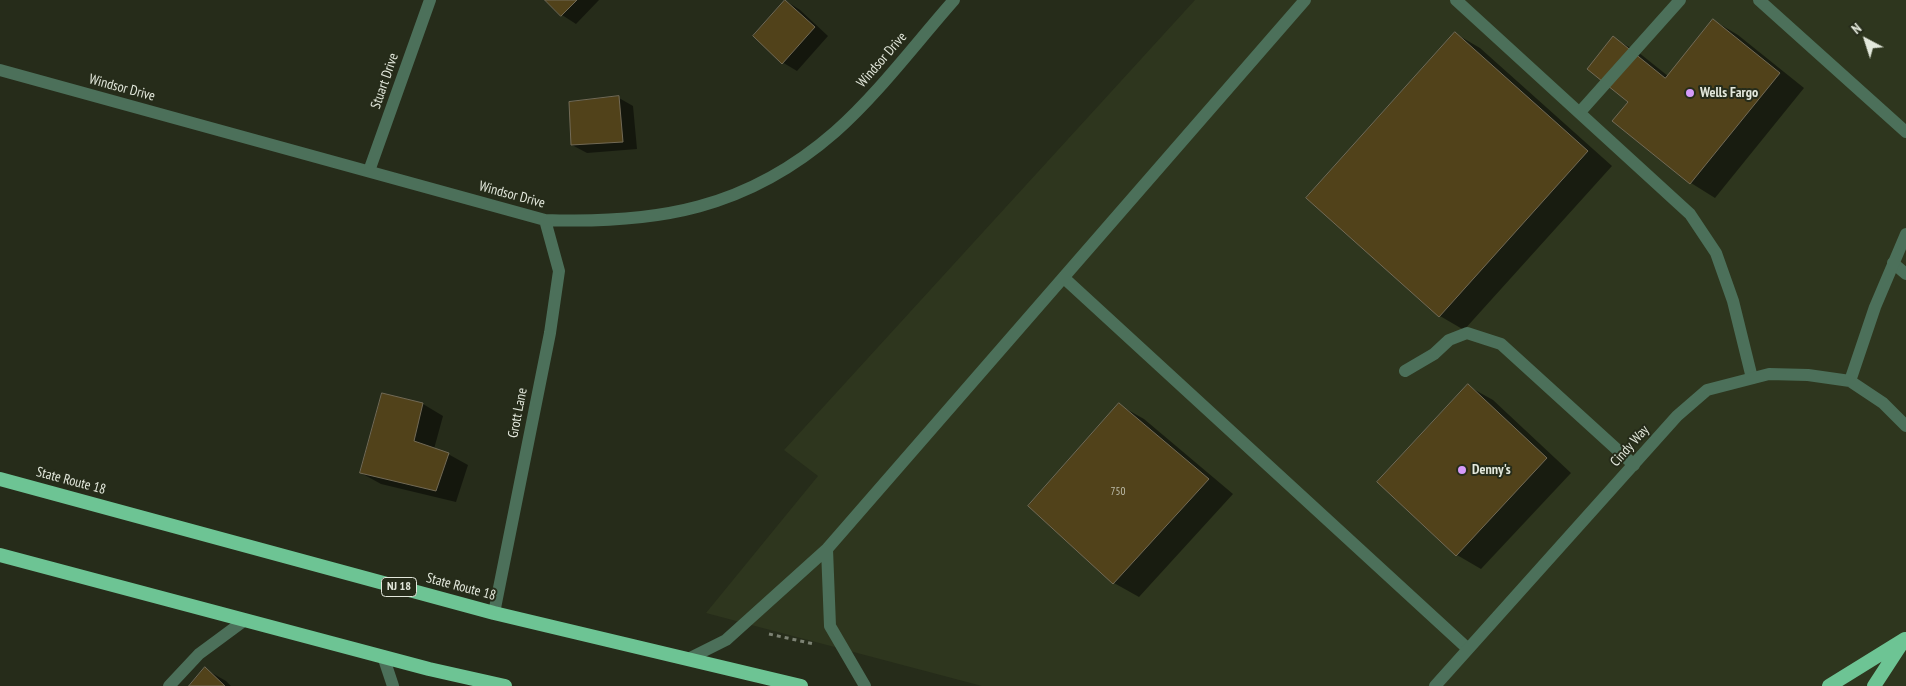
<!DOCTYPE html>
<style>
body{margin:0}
#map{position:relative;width:1906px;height:686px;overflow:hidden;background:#262c1a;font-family:"PT Sans Narrow",sans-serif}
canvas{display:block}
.north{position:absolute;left:1841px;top:15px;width:50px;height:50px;-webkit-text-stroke:4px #262c1a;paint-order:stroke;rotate:320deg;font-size:14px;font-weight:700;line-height:20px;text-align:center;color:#e3e8dc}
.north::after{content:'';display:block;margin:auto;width:18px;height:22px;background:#e3e8dc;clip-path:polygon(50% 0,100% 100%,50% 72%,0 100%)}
</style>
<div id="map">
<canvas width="1906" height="686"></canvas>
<div class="north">N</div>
</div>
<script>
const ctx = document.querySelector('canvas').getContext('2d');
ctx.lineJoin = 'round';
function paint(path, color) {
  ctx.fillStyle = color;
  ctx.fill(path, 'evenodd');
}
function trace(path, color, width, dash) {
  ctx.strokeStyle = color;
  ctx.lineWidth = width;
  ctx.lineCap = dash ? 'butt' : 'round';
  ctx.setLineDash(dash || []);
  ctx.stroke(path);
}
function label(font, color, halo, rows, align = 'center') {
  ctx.font = font + ' "PT Sans Narrow",sans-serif';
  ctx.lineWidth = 4;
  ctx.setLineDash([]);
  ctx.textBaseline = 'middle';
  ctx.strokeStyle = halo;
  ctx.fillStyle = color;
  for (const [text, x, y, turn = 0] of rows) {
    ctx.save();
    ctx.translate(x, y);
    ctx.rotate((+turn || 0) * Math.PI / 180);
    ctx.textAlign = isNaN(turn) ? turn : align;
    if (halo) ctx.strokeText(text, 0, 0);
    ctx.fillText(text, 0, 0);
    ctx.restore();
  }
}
const built = new Path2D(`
 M1195,0H1906V686H982L706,613L818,476L784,450Z`);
const shadow = new Path2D(`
 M546,0H599L576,24L562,15Z
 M786,1L800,10L828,36L797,71L782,62Z
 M1713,20L1738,35L1804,88L1715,198L1691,183L1614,121L1629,102L1613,38L1638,52L1668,76Z
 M1456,34L1480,48L1612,166L1464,330L1440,316Z
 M619,98L633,106L637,149L587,153L572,145Z
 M1468,386L1493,400L1571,473L1481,569L1457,555L1379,482Z
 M383,394L423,404L443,416L434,449L448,454L468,465L456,502L381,484L361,473Z
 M1119,405L1144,419L1233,494L1139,597L1114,583L1029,505Z
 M205,669L226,681L231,686H191Z`);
const building = new Path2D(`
 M545,0H577L561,16Z
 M785,0L815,27L782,64L753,36Z
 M1713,19L1780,73L1690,184L1612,121L1628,102L1587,69L1613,36L1665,78Z
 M1455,32L1588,151L1439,317L1306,198Z
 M619,96L623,142L571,145L569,102Z
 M1468,384L1547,458L1456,556L1377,482Z
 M382,393L423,403L414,441L449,453L436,491L360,473Z
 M1119,403L1209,479L1113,584L1028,506Z
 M205,667L225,686H189Z`);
const path = new Path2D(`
 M769,634L814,644`);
const service = new Path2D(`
 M1456,0L1690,214L1716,253L1733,301L1752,378
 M1759,0L1906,132
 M1580,112L1680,0
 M1893,263L1906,274
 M1064,278L1467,648
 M1405,371L1434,354L1449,340L1467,333L1501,344L1634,465
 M827,549L830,626L865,686
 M383,656L393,686
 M690,658L726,640L827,549L1305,0
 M169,686L199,654L245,620`);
const minor = new Path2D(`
 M0,70L545,220C657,224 747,209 835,132C878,94 916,43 954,0
 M369,171L430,0
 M1850,381L1875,307L1906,234
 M494,613L550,333L559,271L545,220
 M1435,686L1677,416L1707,390L1769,374L1808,375L1850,381L1883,403L1906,426`);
const trunk = new Path2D(`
 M0,479L494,613L801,686
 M0,555L429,669L505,686
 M1829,686L1905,639
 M1874,686L1902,643`);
const markers = [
 [1690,93,5,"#d69bfa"],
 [1462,470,5,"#d69bfa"]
];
const numberNames = [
 ["750",1118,492]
];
const shields = [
 [399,587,35]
];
const shieldNames = [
 ["NJ 18",399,587]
];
const streetNames = [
 ["Windsor Drive",882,60,-49],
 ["Stuart Drive",385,81,-71],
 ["Windsor Drive",122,88,15],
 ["Windsor Drive",512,195,15],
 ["Grott Lane",518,413,-79],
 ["Cindy Way",1630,446,-48],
 ["State Route 18",71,481,15],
 ["State Route 18",461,587,15]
];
const poiNames = [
 ["Wells Fargo",1700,93],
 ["Denny's",1472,470]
];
paint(built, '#2e361e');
paint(shadow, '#0007');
paint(building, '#51421a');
trace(building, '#726a56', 1);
trace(path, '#7c8273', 3, [4, 4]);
trace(service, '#4c705a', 12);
trace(minor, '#4c705a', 12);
trace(trunk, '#6dc494', 14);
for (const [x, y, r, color] of markers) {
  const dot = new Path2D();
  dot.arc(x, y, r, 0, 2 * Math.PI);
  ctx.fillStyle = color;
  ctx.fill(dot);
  trace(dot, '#262c1a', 2);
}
label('11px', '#bebeac', null, numberNames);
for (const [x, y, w] of shields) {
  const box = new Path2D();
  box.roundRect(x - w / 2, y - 9.5, w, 19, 4);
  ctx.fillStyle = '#262c1a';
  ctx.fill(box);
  trace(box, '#e3e8dc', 1);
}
label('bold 12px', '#e3e8dc', null, shieldNames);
label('14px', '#e3e8dc', '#262c1a', streetNames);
label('bold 14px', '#e3e8dc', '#262c1a', poiNames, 'left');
</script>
